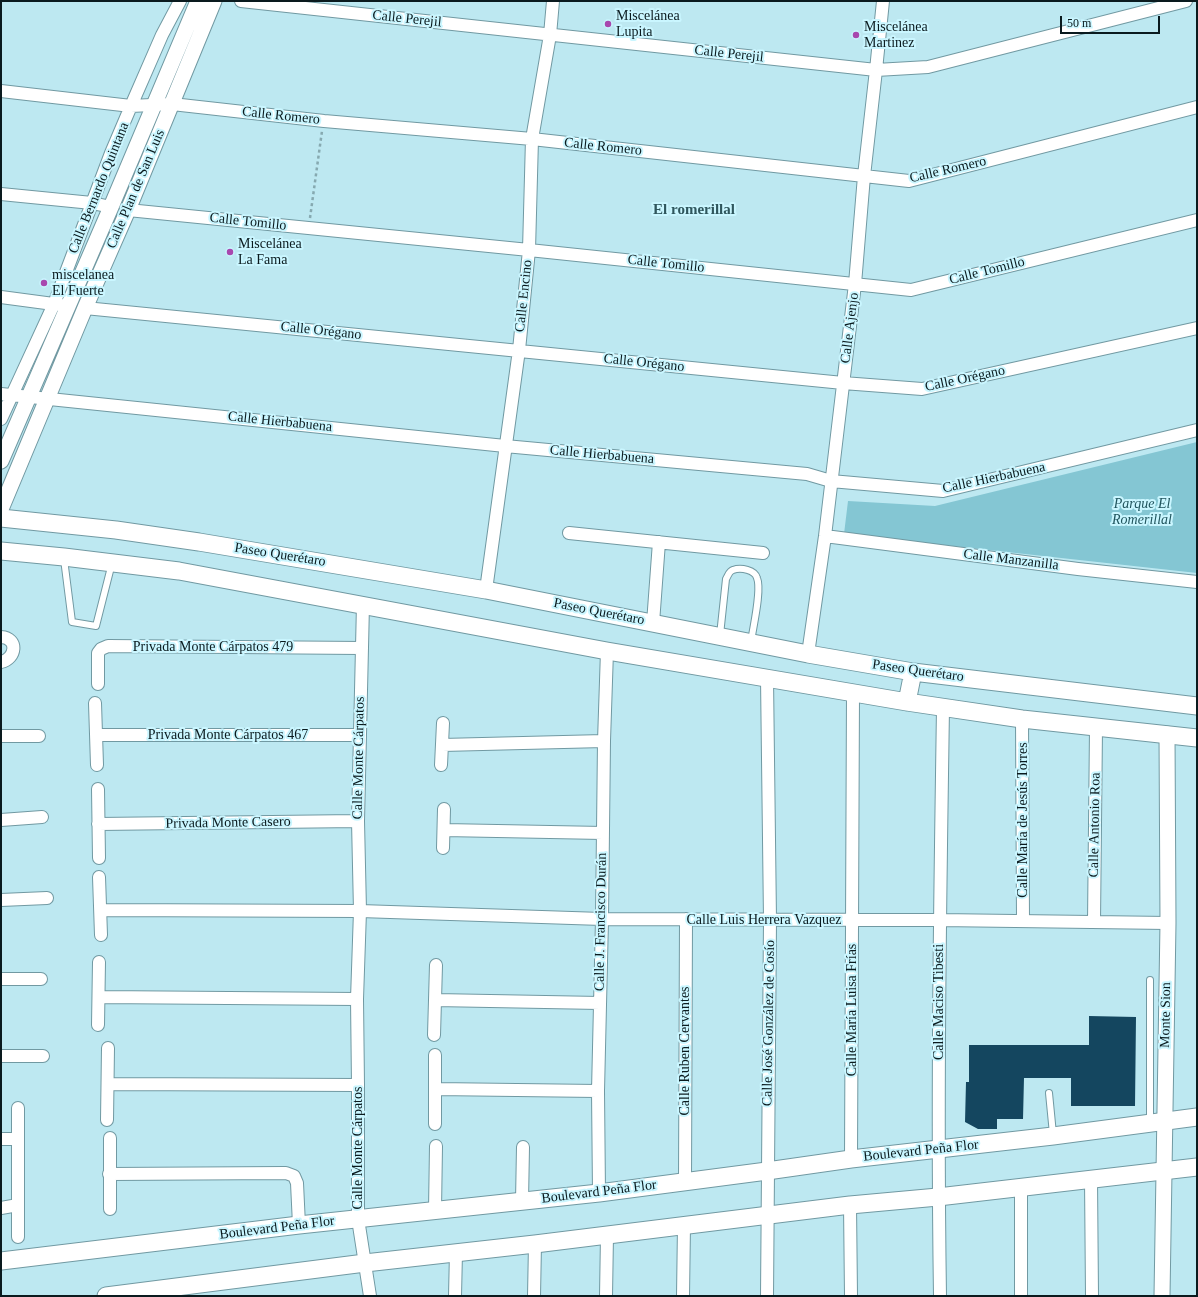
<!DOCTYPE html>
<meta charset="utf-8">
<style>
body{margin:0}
#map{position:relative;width:1198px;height:1297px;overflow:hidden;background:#bde8f1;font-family:Georgia,serif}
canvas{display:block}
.frame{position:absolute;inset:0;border:2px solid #0a1a1e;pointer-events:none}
.scale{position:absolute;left:1060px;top:16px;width:100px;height:18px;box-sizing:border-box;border:2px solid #0a1a1e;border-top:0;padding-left:5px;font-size:12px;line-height:14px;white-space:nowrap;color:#0a1a1e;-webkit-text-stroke:3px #caf6ff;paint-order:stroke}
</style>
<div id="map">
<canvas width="1198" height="1297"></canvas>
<div class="frame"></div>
<div class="scale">50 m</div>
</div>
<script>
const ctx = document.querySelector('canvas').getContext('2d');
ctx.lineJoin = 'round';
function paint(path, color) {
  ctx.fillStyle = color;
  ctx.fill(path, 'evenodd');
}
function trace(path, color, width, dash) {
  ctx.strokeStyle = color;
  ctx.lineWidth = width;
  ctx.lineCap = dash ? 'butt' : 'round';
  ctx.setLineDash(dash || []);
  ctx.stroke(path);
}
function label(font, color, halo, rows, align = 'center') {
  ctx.font = font + ' Georgia,serif';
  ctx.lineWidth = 4;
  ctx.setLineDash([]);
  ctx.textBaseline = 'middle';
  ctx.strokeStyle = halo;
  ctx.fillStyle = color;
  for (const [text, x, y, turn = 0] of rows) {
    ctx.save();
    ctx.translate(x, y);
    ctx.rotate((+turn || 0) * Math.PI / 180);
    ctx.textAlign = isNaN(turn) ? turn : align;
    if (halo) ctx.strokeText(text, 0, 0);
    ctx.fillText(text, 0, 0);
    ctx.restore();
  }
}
const green = new Path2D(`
 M1197,442V573L844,534L848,501L935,506Z`);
const building = new Path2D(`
 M1089,1016L1136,1017L1135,1106H1071V1078H1024L1023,1119H997V1129H978L965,1122L966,1082H969V1045H1089Z`);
const path = new Path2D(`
 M310,218L322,131`);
const service = new Path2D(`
 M64,559L72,622L96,626L112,563
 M720,635L726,579C728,576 729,571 733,570C741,567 755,570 757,578C762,590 753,627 751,642
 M1049,1093L1053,1134
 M1150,1123V980`);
const minor = new Path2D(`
 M241,1L876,70L928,67L1186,1
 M1,91L131,106L172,104L324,121L532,139L909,181L1197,107
 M1,194L92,203L111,207
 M128,210L529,250L911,290L1197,220
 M1,297L61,305
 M85,308L843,383L922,389L1197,328
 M1,394L505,446L807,474L831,481L943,491L1197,430
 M1,419L54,304L111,153L131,106L162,35L180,1
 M569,533L763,553
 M825,536L1078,569L1197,582
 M486,590L519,350L529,250L532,139L550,35L553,1
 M363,604L358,821L360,911L357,999L358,1085V1219L370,1296
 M653,623L659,542
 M1,637C19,638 16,659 1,662
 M808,654L825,536L855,284L864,176L876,70L883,1
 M98,684V653L101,649L108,646L362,648
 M95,703L97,765
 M1022,719L1023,921
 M96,735H360
 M1,736H39
 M442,745L604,741
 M441,765L443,723
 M98,789L99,858
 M1,820L42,817
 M98,824L358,821
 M444,830L603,833
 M443,848L444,809
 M99,877L101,935
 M1,900L47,898
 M101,910L360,911L602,919L939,920L1168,923
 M1094,922L1096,728
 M1,979H41
 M99,997L357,999
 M435,1000L600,1003
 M98,1025L99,962
 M434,1035L436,965
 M435,1055V1124
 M1,1056H43
 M108,1084L358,1085
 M435,1089L598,1091
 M107,1120L108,1048
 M1,1139H17
 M851,1159L853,693
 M109,1174L286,1173L294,1176L297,1183L299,1225
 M1091,1179L1092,1296
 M685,1182L686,919
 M1021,1188V1296
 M599,1193L598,1091L602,919L604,741L607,651
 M522,1201L523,1147
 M850,1205L851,1296
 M1,1208L18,1205
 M110,1209V1138
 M435,1210L436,1146
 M18,1237V1108
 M455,1296L456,1252
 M534,1296L535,1244
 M606,1296L607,1235
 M683,1296L684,1225
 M767,1296L770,920L767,678
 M940,1296C937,1100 940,904 943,708`);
const tertiary = new Path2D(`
 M1,461L111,207L198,1
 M1,509L85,308L128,210L214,1
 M1162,1296L1168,923L1167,734`);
const secondary = new Path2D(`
 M1,518L116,530L199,542L486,590L808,654L913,672L1197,706
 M1,551L64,557L179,571L607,651L907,702L1022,719L1197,738
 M907,702L913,672
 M1,1261L299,1225L599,1193L767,1171L851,1159L1053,1136L1197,1117
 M106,1296L365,1263L535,1244L850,1205L938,1197L1197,1167`);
const markers = [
 [608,24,4,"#a847ae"],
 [856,35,4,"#a847ae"],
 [230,252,4,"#a847ae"],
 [44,283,4,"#a847ae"]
];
const poiNames = [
 ["Miscelánea",616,16],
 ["Lupita",616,32],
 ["Miscelánea",864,27],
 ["Martinez",864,43],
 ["Miscelánea",238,244],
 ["La Fama",238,260],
 ["miscelanea",52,275],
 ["El Fuerte",52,291]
];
const streetNames = [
 ["Calle Perejil",407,19,6],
 ["Calle Perejil",729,54,6],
 ["Calle Romero",281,116,6],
 ["Calle Romero",603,147,6],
 ["Calle Romero",948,170,-13],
 ["Calle Bernardo Quintana",99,188,-68],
 ["Calle Plan de San Luis",136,189,-67],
 ["Calle Tomillo",248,222,6],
 ["Calle Tomillo",666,264,6],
 ["Calle Tomillo",987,271,-14],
 ["Calle Encino",524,296,-84],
 ["Calle Ajenjo",850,328,-83],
 ["Calle Orégano",321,331,6],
 ["Calle Orégano",644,363,6],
 ["Calle Orégano",965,379,-12],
 ["Calle Hierbabuena",280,422,6],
 ["Calle Hierbabuena",602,455,5],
 ["Calle Hierbabuena",994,478,-12],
 ["Paseo Querétaro",280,555,9],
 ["Calle Manzanilla",1011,560,7],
 ["Paseo Querétaro",599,612,11],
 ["Privada Monte Cárpatos 479",213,647],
 ["Paseo Querétaro",918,671,8],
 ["Privada Monte Cárpatos 467",228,735],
 ["Calle Monte Cárpatos",359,758,-89],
 ["Calle María de Jesús Torres",1023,820,-90],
 ["Privada Monte Casero",228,823,-1],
 ["Calle Antonio Roa",1095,825,-89],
 ["Calle Luis Herrera Vazquez",764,920],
 ["Calle J. Francisco Durán",601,922,-89],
 ["Calle Maciso Tibesti",939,1002,-90],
 ["Calle María Luisa Frías",852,1010,-90],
 ["Monte Sion",1166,1015,-89],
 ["Calle José González de Cosío",769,1023,-89],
 ["Calle Ruben Cervantes",685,1051,-90],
 ["Calle Monte Cárpatos",358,1148,-90],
 ["Boulevard Peña Flor",921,1151,-6],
 ["Boulevard Peña Flor",599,1192,-7],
 ["Boulevard Peña Flor",277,1228,-7]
];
const parkNames = [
 ["Parque El",1142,504],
 ["Romerillal",1142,520]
];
const neighbourhoodNames = [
 ["El romerillal",694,210]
];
paint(green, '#84c6d3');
paint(building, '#14465f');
trace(service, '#7199a2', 8);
trace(minor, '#7199a2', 14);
trace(tertiary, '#7199a2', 17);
trace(secondary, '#7199a2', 19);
trace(path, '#86a9b0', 2.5, [3, 3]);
trace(service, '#fff', 6);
trace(minor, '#fff', 12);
trace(tertiary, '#fff', 15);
trace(secondary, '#fff', 17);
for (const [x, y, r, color] of markers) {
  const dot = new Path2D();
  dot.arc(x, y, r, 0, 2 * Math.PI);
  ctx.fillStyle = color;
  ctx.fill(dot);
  trace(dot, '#caf6ff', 1.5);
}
label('14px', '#0a1a1e', '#caf6ff', poiNames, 'left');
label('14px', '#0a1a1e', '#caf6ff', streetNames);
label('italic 14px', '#21555e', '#caf6ff', parkNames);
label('bold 15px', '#2f565d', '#caf6ff', neighbourhoodNames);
</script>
